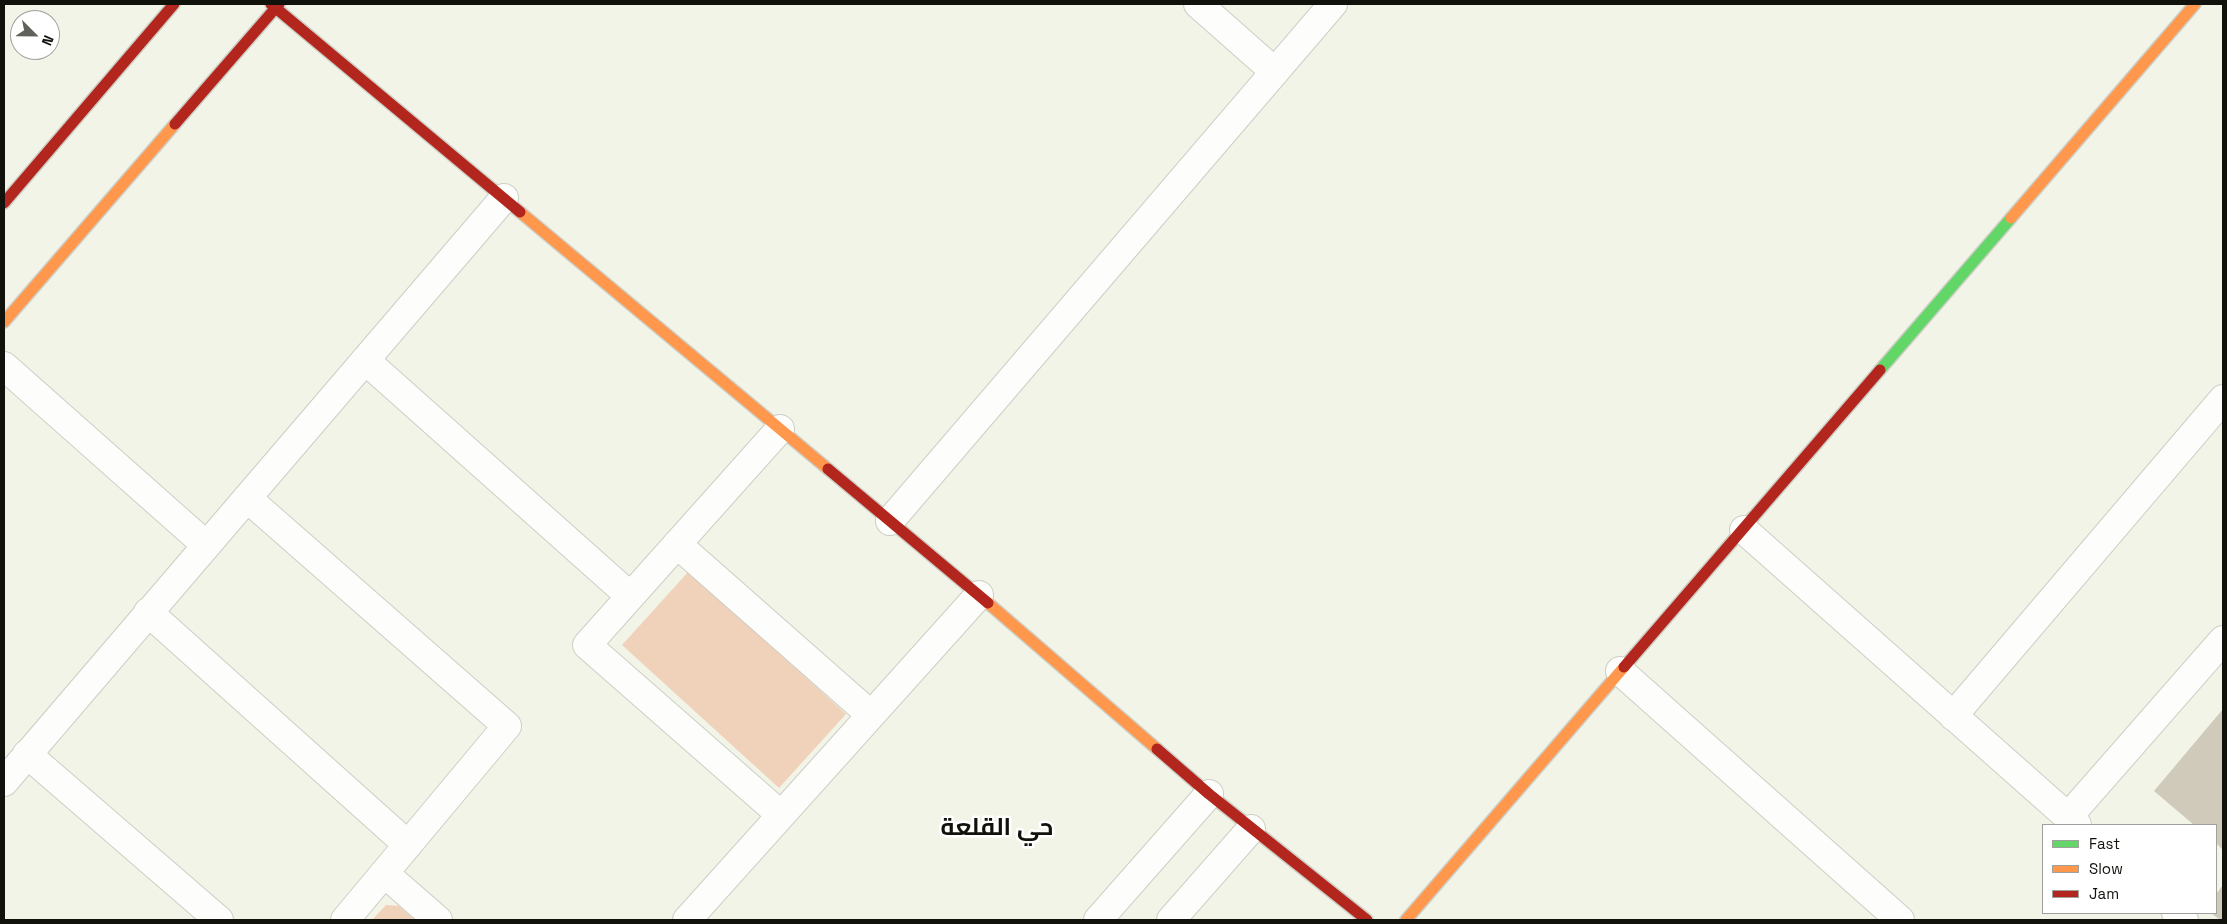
<!DOCTYPE html>
<meta charset="utf-8">
<style>
body{margin:0}
#map{position:relative;width:2227px;height:924px;overflow:hidden;background:#f2f4e8;font-family:"Space Grotesk",sans-serif}
canvas{display:block}
.frame{position:absolute;inset:0;border:5px solid #11120b;pointer-events:none}
.legend{position:absolute;left:2042px;top:824px;width:175px;height:90px;box-sizing:border-box;background:#fff;border:1px solid #a0a09d;margin:0;padding:6px 9px;list-style:none;font-size:15px;color:#11120b}
.legend li{display:flex;align-items:center;gap:10px;height:25px}
.legend b{width:25px;border:1px solid #a0a09d}
.north{position:absolute;left:10px;top:10px;width:50px;height:50px;box-sizing:border-box;background:#fff;border:1px solid #a0a09d;border-radius:50%;rotate:113deg;font-size:14px;font-weight:700;line-height:20px;text-align:center;color:#11120b}
.north::after{content:'';display:block;margin:auto;width:18px;height:22px;background:#606158;clip-path:polygon(50% 0,100% 100%,50% 72%,0 100%)}
</style>
<div id="map">
<canvas width="2227" height="924"></canvas>
<div class="frame"></div>
<ul class="legend">
<li><b style="height:6px;background:#63d668"></b>Fast</li>
<li><b style="height:6px;background:#ff974d"></b>Slow</li>
<li><b style="height:6px;background:#b3261e"></b>Jam</li>
</ul>
<div class="north">N</div>
</div>
<script>
const ctx = document.querySelector('canvas').getContext('2d');
ctx.lineJoin = 'round';
function paint(path, color) {
  ctx.fillStyle = color;
  ctx.fill(path, 'evenodd');
}
function trace(path, color, width, dash) {
  ctx.strokeStyle = color;
  ctx.lineWidth = width;
  ctx.lineCap = dash ? 'butt' : 'round';
  ctx.setLineDash(dash || []);
  ctx.stroke(path);
}
function label(font, color, halo, rows, align = 'center') {
  ctx.font = font + ' "Space Grotesk",Cairo,sans-serif';
  ctx.lineWidth = 5;
  ctx.setLineDash([]);
  ctx.textBaseline = 'middle';
  ctx.strokeStyle = halo;
  ctx.fillStyle = color;
  for (const [text, x, y, turn = 0] of rows) {
    ctx.save();
    ctx.translate(x, y);
    ctx.rotate((+turn || 0) * Math.PI / 180);
    ctx.textAlign = isNaN(turn) ? turn : align;
    if (halo) ctx.strokeText(text, 0, 0);
    ctx.fillText(text, 0, 0);
    ctx.restore();
  }
}
const green = new Path2D(`
 M689,571L846,714L779,788L622,645Z
 M386,905L399,906L415,920H372Z`);
const building = new Path2D(`
 M2223,709V850L2216,843V825H2194L2154,791Z
 M2223,885V920H2220L2211,913H2216V894Z`);
const street = new Path2D(`
 M1198,4L1275,72
 M365,360L630,596
 M4,366L206,545
 M780,429L587,645L781,815
 M247,498L507,726L345,920
 M890,521L1333,4
 M1744,530L2077,825
 M677,544L871,715
 M148,612L408,845
 M1620,671L1900,920
 M1953,716L2223,399
 M27,754L219,920
 M4,782L504,198
 M2068,817L2223,640
 M384,873L438,920
 M2176,913L2184,920
 M687,920L979,595
 M1098,920L1209,794
 M1171,920L1251,829`);
const fast = new Path2D(`
 M1880,370L2011,218`);
const slow = new Path2D(`
 M520,212L828,469
 M2011,218L2195,4
 M4,322L175,124
 M988,603L1157,749
 M1406,920L1624,667`);
const jam = new Path2D(`
 M271,4L520,212
 M175,124L279,4
 M4,203L174,4
 M828,469L988,603
 M1624,667L1880,370
 M1157,749L1209,794L1367,920`);
const districtNames = [
 ["حي القلعة",997,828]
];
paint(green, '#f0d2bb');
paint(building, '#cfcab9');
trace(street, '#cdcec5', 30);
trace(fast, '#cdcec5', 14);
trace(slow, '#cdcec5', 14);
trace(jam, '#cdcec5', 14);
trace(street, '#fdfdfc', 28);
trace(fast, '#63d668', 11);
trace(slow, '#ff974d', 11);
trace(jam, '#b3261e', 11);
label('bold 24px', '#11120b', '#fff', districtNames);
</script>
